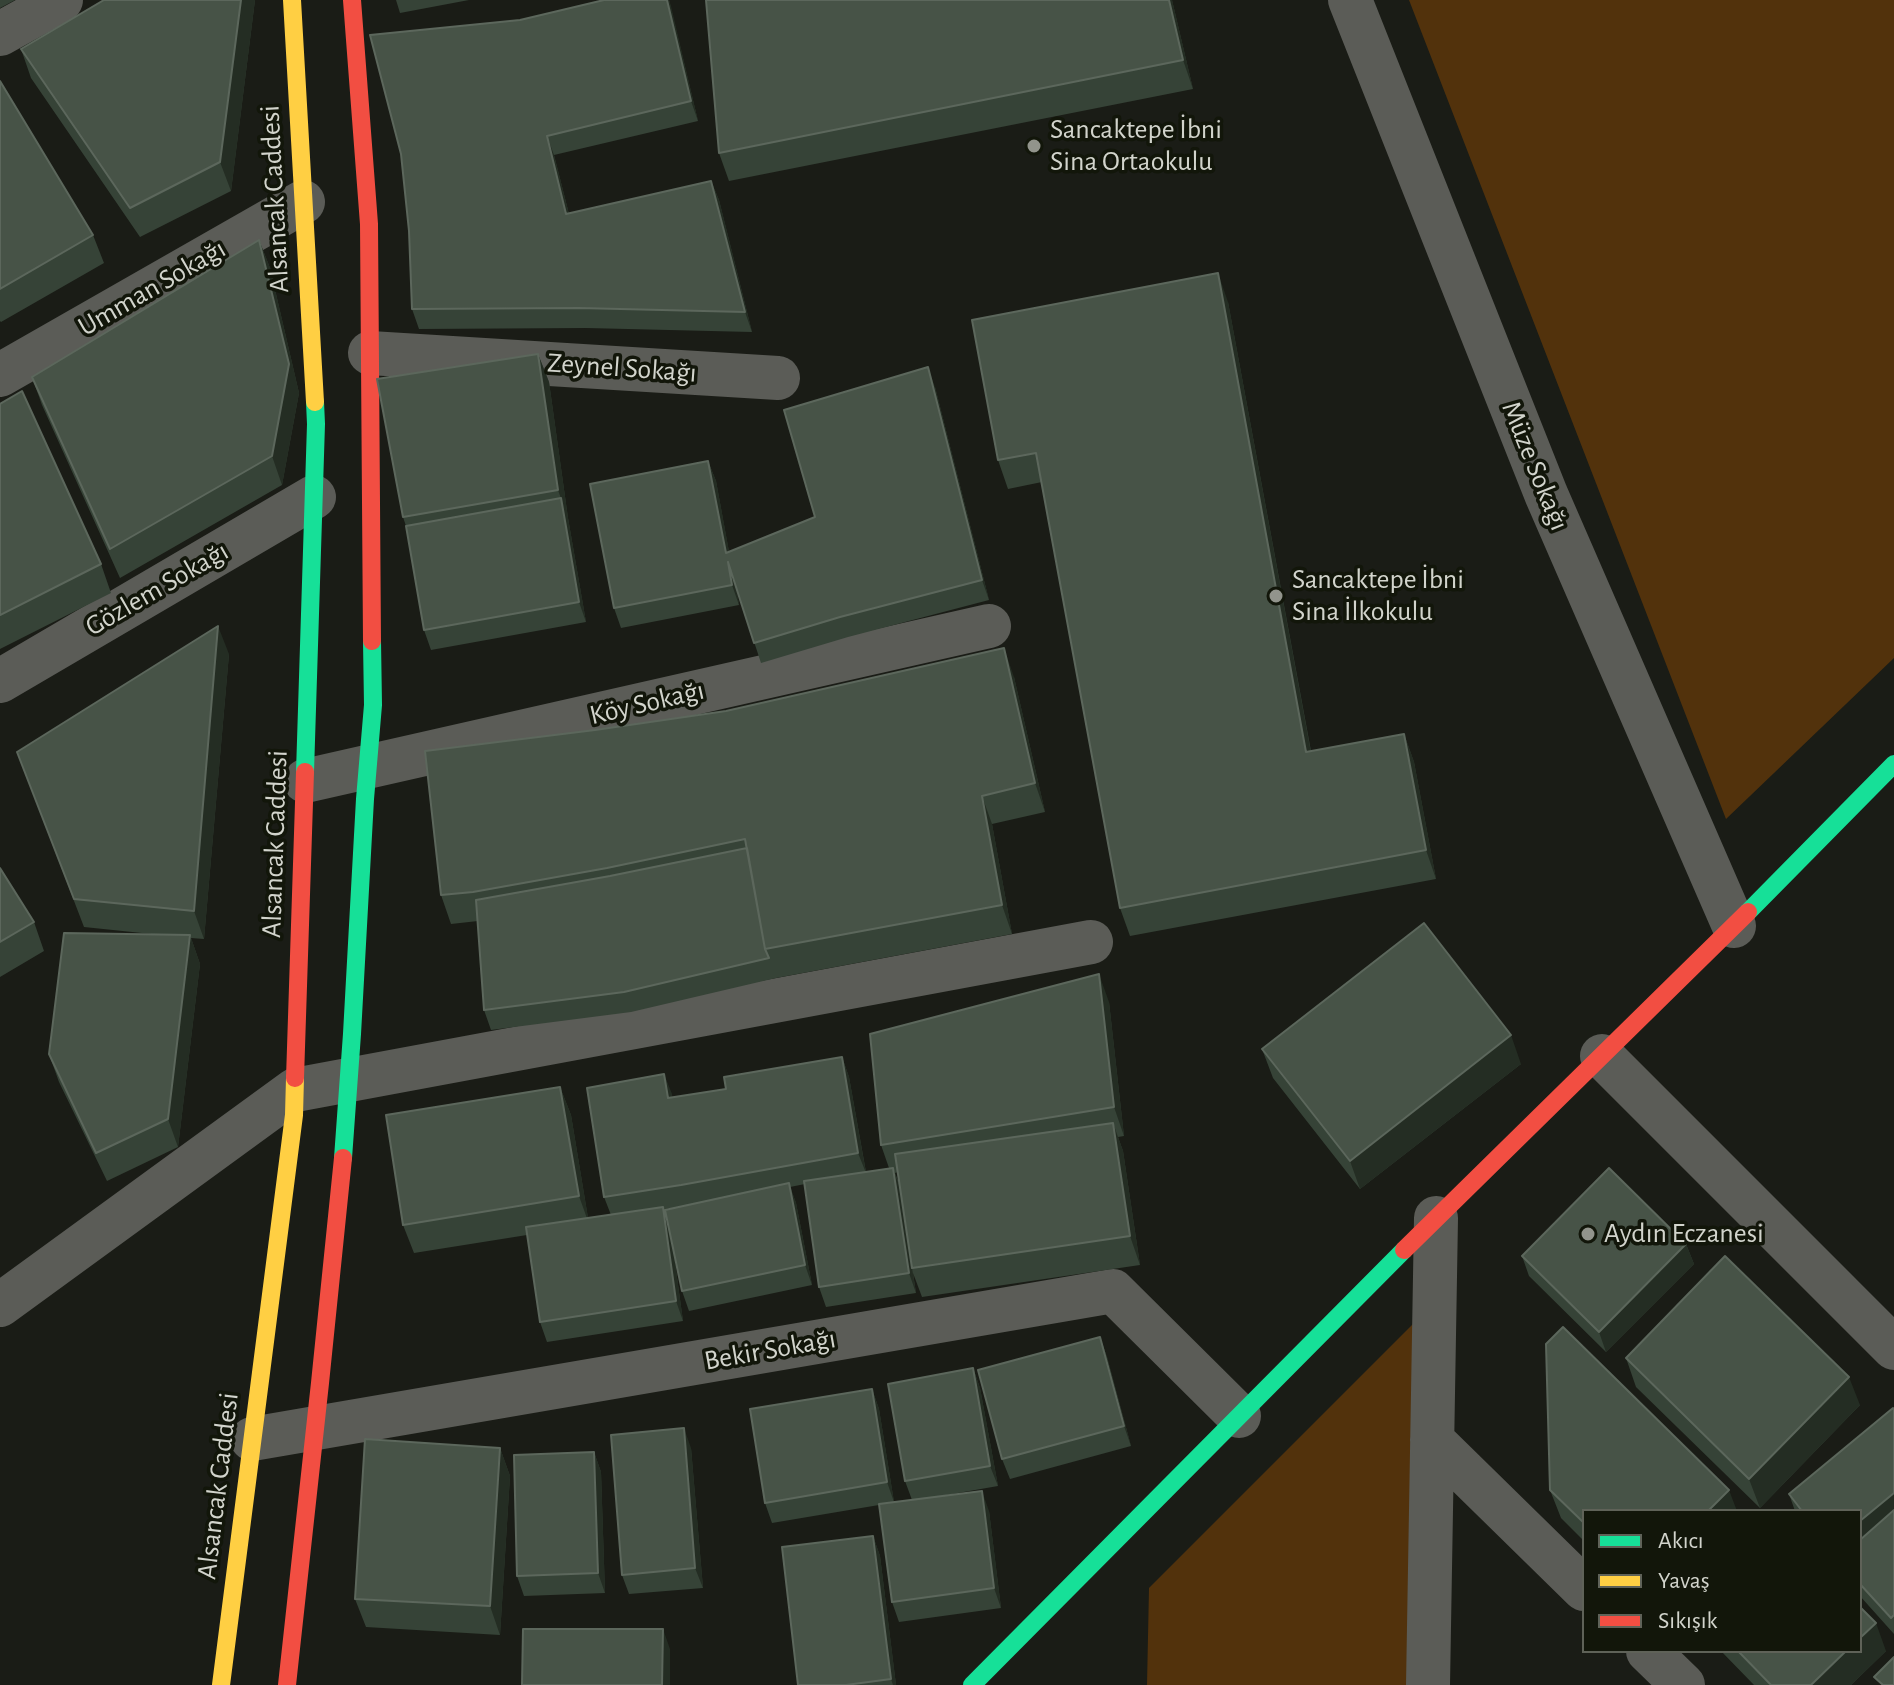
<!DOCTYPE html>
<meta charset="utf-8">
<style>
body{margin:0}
#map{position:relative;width:1894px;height:1685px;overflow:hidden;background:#1a1c16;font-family:"Alegreya Sans",sans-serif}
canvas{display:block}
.legend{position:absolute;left:1582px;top:1509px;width:280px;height:144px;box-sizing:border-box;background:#12160a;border:2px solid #5f6258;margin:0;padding:10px 14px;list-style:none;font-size:24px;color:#d2d4cc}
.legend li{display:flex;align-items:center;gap:16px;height:40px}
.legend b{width:40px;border:2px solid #5f6258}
</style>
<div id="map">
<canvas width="1894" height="1685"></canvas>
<ul class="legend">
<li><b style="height:10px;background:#16e098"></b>Akıcı</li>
<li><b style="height:10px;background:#ffcf43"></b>Yavaş</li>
<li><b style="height:10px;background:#f24e42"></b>Sıkışık</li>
</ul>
</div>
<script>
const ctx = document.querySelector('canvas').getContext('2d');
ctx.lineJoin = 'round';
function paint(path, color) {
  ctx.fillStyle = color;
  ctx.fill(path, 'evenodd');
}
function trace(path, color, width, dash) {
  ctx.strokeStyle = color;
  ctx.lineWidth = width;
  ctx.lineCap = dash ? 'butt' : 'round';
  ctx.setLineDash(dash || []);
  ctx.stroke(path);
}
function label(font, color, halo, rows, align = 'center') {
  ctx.font = font + ' "Alegreya Sans",sans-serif';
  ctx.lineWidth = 7;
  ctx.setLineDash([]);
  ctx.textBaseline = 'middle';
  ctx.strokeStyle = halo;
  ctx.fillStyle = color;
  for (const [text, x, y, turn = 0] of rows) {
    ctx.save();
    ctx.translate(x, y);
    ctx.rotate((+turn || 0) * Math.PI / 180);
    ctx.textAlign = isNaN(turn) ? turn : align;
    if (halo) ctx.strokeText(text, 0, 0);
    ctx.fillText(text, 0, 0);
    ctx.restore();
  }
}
const green = new Path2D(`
 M1409,0H1894V658L1726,819Z
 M1447,1290L1439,1685H1147L1149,1588Z`);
const street = new Path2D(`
 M1350,0L1546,494L1734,926
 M0,34L61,0
 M370,353L778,378
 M0,375L303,202
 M0,681L314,497
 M305,781L989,626
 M1602,1056L1894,1348
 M0,1305L295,1090L1091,942
 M252,1439L1113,1291L1239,1416
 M1432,1440L1584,1589
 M1648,1651L1683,1685
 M1428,1685L1436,1218`);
const fast = new Path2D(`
 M305,772L316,424L315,402
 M1748,912L1894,764
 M343,1158L352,1034L365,799L373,705L372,641
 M972,1685L1404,1250`);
const slow = new Path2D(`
 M292,0L315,402
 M221,1685L294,1115L295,1078`);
const jam = new Path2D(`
 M352,0L369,224L372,641
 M295,1078L305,772
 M1404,1250L1748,912
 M287,1685L320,1383L343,1158`);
const wall = new Path2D(`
 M0,0H15L0,8Z
 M104,0H255L231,191L140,237L31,78L21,49Z
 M396,0H469L400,13Z
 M604,0H669L698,121L554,155L569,214L711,181L719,200L752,332L586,328L419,329L412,309L520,20Z
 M1172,0L1193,89L729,181L719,153Z
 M0,81L93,235L104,263L1,322L0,321Z
 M259,240L270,268L299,393L282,485L120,578L42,405L32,377Z
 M1228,302L1311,751L1404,734L1414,762L1436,879L1130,936L1120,908L1042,482L1008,489L998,460Z
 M538,354L549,382L568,518L586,622L431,650L424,630L406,526L403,517Z
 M935,387L989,600L848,637L761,663L736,587L739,605L621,628L614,608L708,461L716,481L729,552L815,517Z
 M0,404L101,564L111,593L0,649Z
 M229,654L204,939L191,938L200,964L178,1147L107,1181L59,1082L49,1054L161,935L84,927L28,781Z
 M1014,677L1045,812L992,824L1012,934L776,978L631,1012L491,1030L484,1010L478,921L451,924L441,895Z
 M0,868L34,922L44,951L0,977Z
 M1109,1002L1124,1136L1118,1137L1123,1151L1140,1265L922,1297L913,1273L916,1293L826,1307L819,1287L805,1184L790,1187L796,1203L812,1285L689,1311L682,1291L673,1248L683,1321L547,1342L540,1322L527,1235L414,1253L403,1225L560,1087L571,1115L588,1218L611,1215L604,1197L664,1074L672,1097L726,1089L842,1057L849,1077L866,1172L889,1168L881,1145ZM898,1172L900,1186L895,1173ZM674,1208L667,1218L664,1209Z
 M1262,1049L1521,1064L1360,1189L1273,1078Z
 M1686,1244L1694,1264L1606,1352L1529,1276L1522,1256Z
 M1100,1337L1107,1357L1131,1446L1010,1479L1002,1459Z
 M1626,1358L1860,1405L1760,1508L1636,1387Z
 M973,1368L980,1388L998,1486L935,1497L989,1511L1001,1608L899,1622L892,1602L879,1505L772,1523L765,1503L872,1389L879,1409L894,1502L912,1500L905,1481Z
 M1894,1410V1634L1860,1596V1511H1795L1789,1494Z
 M500,1448L510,1476L500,1635L366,1627L355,1599Z
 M691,1448L703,1588L629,1594L622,1575Z
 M594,1452L601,1472L605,1593L524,1596L517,1576Z
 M1550,1490L1584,1511V1541L1561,1518Z
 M873,1536L880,1556L896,1685H798Z
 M1721,1651H1886L1851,1685H1754Z`);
const shadedWall = new Path2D(`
 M241,0H255L231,191L220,162Z
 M667,0H669L671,6L698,121L691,101Z
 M1169,0H1172L1193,89L1183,60Z
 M547,136L554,155L574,234L566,214Z
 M711,181L719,200L752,332L745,312Z
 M259,240L270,268L299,393L282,485L272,456Z
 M1218,273L1228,302L1316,780L1306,752Z
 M538,354L549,382L568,518L558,490Z
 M928,367L935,387L989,600L982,580Z
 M708,461L716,481L733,573L726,553Z
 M561,498L568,518L586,622L579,602Z
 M728,562L736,582L739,605L732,585Z
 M218,626L229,654L204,939L194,911Z
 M1004,648L1014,677L1045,812L1035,783Z
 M1404,734L1414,762L1436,879L1426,850Z
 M982,796L992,824L1012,934L1002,905Z
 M190,935L200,964L178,1147L168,1119Z
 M1099,974L1109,1002L1124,1136L1114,1107Z
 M1511,1035L1521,1064L1360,1189L1350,1161Z
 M842,1057L849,1077L866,1173L858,1153Z
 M664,1074L672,1094L675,1118L668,1098Z
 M560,1087L571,1115L589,1224L579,1196Z
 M1113,1123L1123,1151L1140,1265L1130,1236Z
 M893,1168L900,1188L912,1268L916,1293L909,1273Z
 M789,1183L796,1203L812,1285L805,1265Z
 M663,1207L670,1227L683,1321L676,1301Z
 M1686,1244L1694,1264L1606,1352L1599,1332Z
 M1100,1337L1107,1357L1131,1446L1124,1426Z
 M973,1368L980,1388L998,1486L990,1466Z
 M1849,1377L1860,1405L1760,1508L1749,1479Z
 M872,1389L879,1409L894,1502L887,1482Z
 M684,1428L691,1448L703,1588L695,1568Z
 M500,1448L510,1476L500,1635L490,1606Z
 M594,1452L601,1472L605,1593L598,1573Z
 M1729,1490L1737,1511H1708Z
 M982,1491L989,1511L1001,1608L994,1588Z
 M1894,1493V1519L1860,1547V1521Z
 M873,1536L880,1556L896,1685H893L891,1679Z
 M1876,1623L1886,1651L1851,1685H1811L1846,1651H1860V1638Z
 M663,1629L670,1649V1685H662Z`);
const building = new Path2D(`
 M104,0H241L220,162L130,208L21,49Z
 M604,0H667L691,101L547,136L566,214L711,181L745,312L579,308L412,309L409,231L401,154L370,35L520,20Z
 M706,0H1169L1183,60L719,153Z
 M0,81L93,235L0,289Z
 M259,240L289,364L272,456L110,549L32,377Z
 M1218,273L1306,752L1404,734L1426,850L1120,908L1036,453L998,460L972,320Z
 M538,354L558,490L403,517L377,379Z
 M928,367L982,580L840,617L754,643L728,562L732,585L614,608L590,484L708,461L726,553L815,517L784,410Z
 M22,391L101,564L0,615V404Z
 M561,498L579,602L424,630L406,526Z
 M218,626L194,911L74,899L17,752Z
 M1004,648L1035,783L982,796L1002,905L765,949L745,839L607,868L473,892L441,895L425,751L595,730L726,711Z
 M747,848L765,949L769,958L624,992L484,1010L476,900L610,876Z
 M0,868L34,922L0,942Z
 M1424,923L1511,1035L1350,1161L1262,1049Z
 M64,933L190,935L168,1119L96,1153L49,1054Z
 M1099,974L1114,1107L881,1145L870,1034Z
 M842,1057L858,1153L681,1185L604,1197L587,1088L664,1074L668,1098L726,1089L724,1077Z
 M560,1087L579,1196L403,1225L386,1115Z
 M1113,1123L1130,1236L912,1268L895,1154Z
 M893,1168L909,1273L819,1287L804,1181Z
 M1609,1168L1686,1244L1599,1332L1522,1256Z
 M789,1183L805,1265L682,1291L665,1210Z
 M663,1207L676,1301L540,1322L526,1227Z
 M1725,1256L1849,1377L1749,1479L1626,1358Z
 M1563,1327L1729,1490L1708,1511H1584V1523L1550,1490L1546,1344Z
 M1100,1337L1124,1426L1002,1459L978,1370Z
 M973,1368L990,1466L905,1481L888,1384Z
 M872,1389L887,1482L765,1503L750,1409Z
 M1893,1408L1894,1410V1493L1860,1521V1511H1802L1789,1494Z
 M684,1428L695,1568L622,1575L611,1435Z
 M365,1439L500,1448L490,1606L355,1599Z
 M594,1452L598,1573L517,1576L514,1455Z
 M982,1491L994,1588L892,1602L879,1504Z
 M1894,1510V1615L1891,1618L1860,1584V1540Z
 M873,1536L891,1679L846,1685H798L782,1547Z
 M1860,1607L1876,1623L1860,1638Z
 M523,1629H663L662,1685H522Z
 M1738,1651H1846L1811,1685H1771Z
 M1894,1657V1685H1883L1874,1677Z`);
const markers = [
 [1034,146,8,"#92948c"],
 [1276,596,8,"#92948c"],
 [1588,1234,8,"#92948c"]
];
const poiNames = [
 ["Sancaktepe İbni",1050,130],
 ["Sina Ortaokulu",1050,162],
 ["Sancaktepe İbni",1292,580],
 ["Sina İlkokulu",1292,612],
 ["Aydın Eczanesi",1604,1234]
];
const streetNames = [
 ["Alsancak Caddesi",275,199,-93],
 ["Umman Sokağı",152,288,-30],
 ["Zeynel Sokağı",622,368,4],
 ["Müze Sokağı",1535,466,68],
 ["Gözlem Sokağı",157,589,-30],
 ["Köy Sokağı",647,703,-13],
 ["Alsancak Caddesi",275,844,-88],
 ["Bekir Sokağı",770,1350,-10],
 ["Alsancak Caddesi",218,1486,-83]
];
paint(green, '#52320c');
trace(street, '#5b5c57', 44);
trace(fast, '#16e098', 18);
trace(slow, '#ffcf43', 18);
trace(jam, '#f24e42', 18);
paint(wall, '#364337');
paint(shadedWall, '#242d23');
paint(building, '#475347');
trace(building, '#5c675c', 2);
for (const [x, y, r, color] of markers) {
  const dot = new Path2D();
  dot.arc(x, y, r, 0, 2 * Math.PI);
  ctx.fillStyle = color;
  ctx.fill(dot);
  trace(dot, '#12160a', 3);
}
label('28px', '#d2d4cc', '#12160a', poiNames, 'left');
label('28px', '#d2d4cc', '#12160a', streetNames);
</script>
